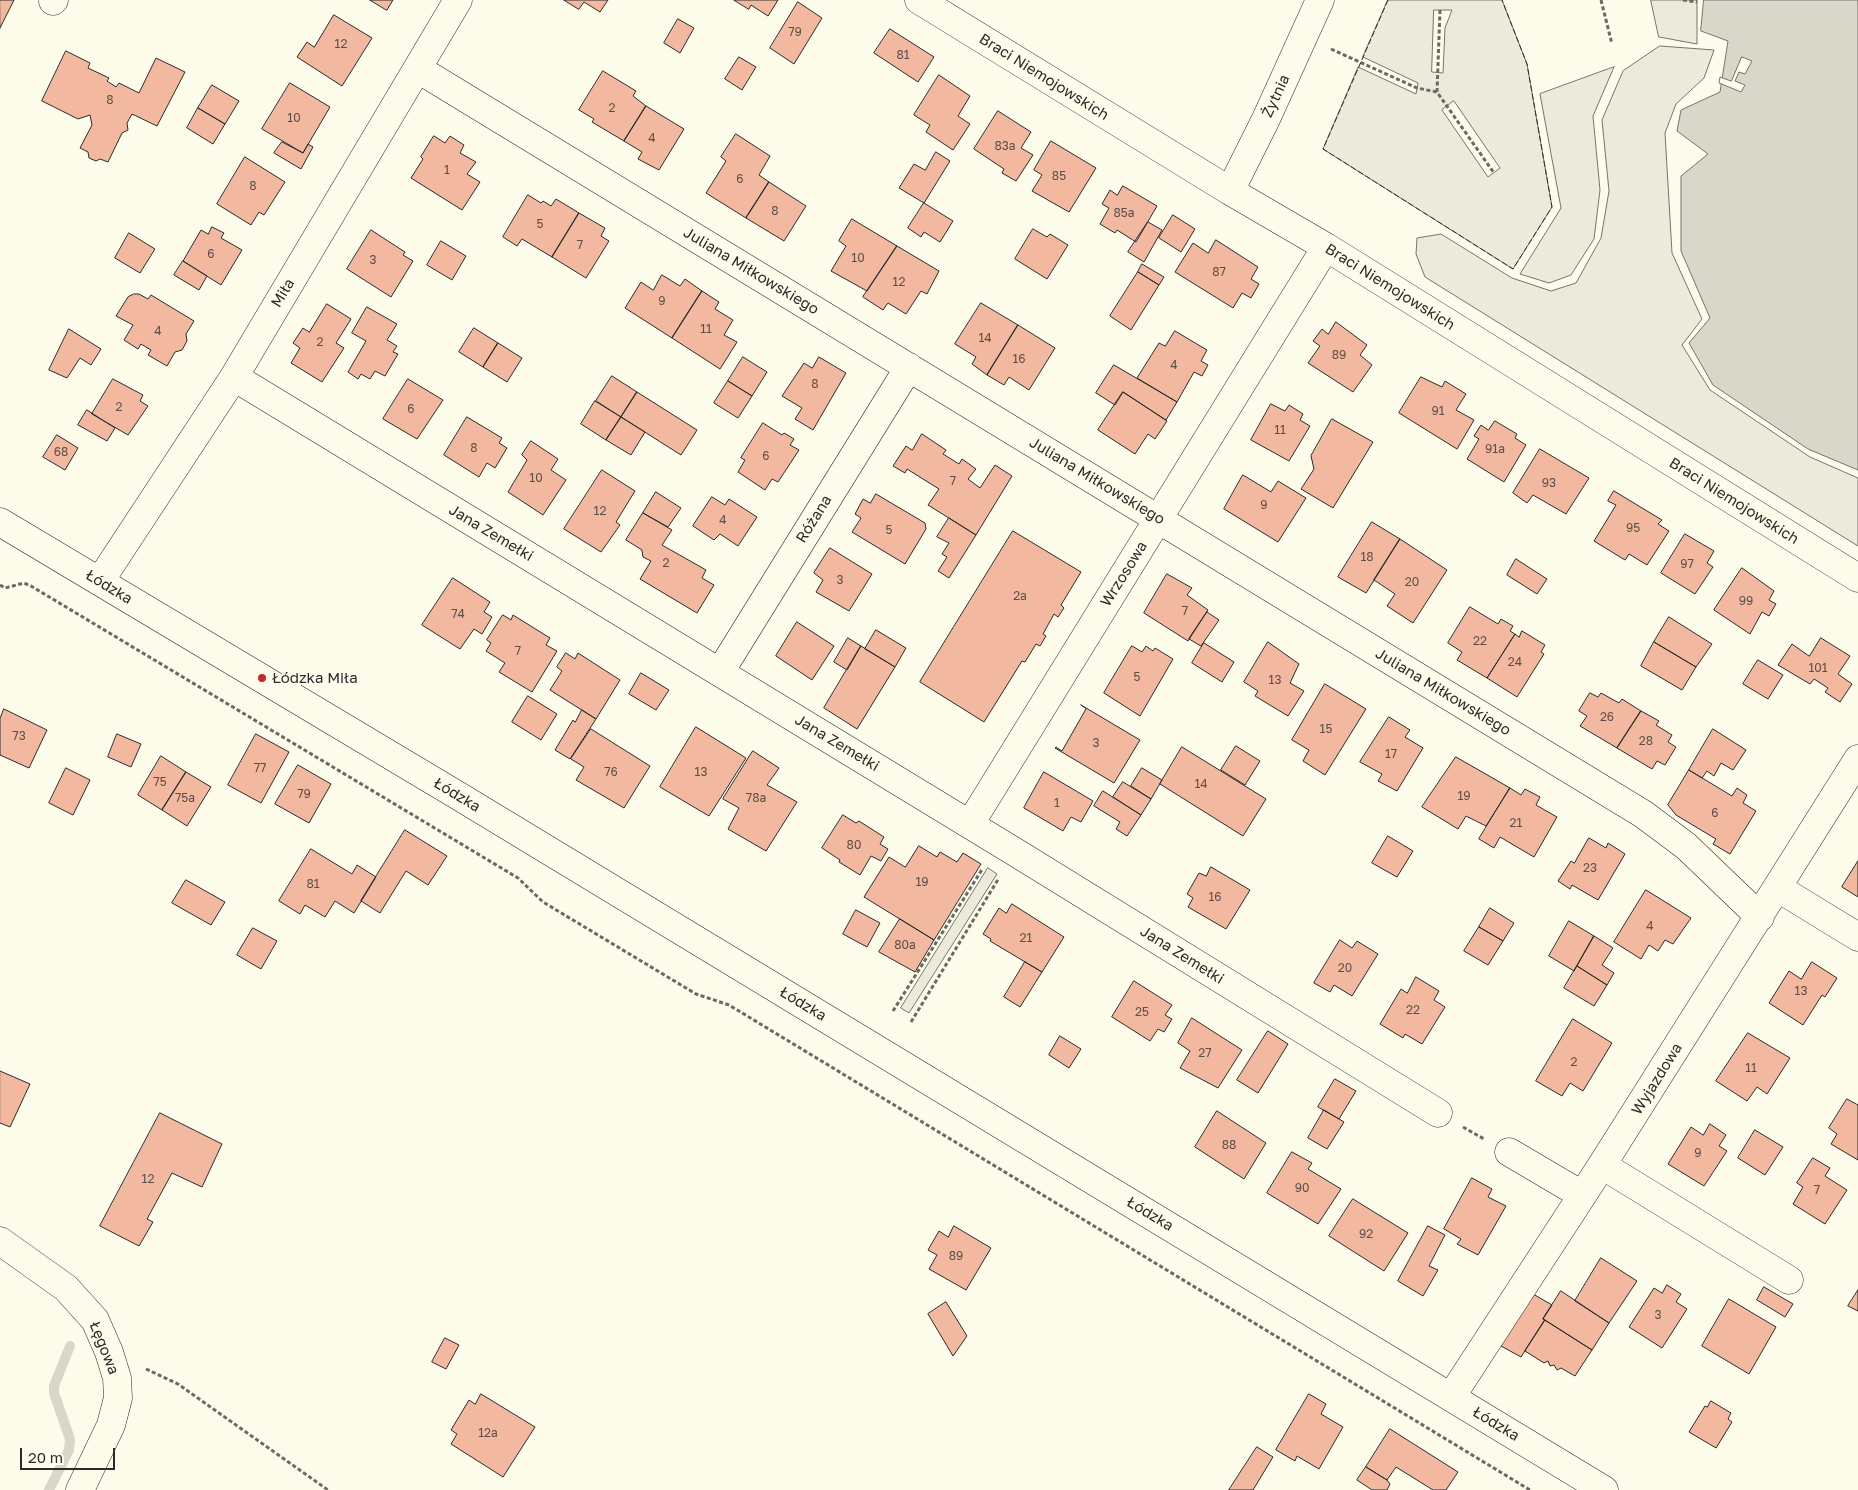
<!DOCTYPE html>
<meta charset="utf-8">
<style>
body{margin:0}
#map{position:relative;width:1858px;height:1490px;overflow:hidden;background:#fdfbea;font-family:"Golos Text",sans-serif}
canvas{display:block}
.scale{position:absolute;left:20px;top:1448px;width:95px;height:22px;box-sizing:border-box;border:2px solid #2b2b2b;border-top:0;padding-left:6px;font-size:15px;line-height:18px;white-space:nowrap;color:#2b2b2b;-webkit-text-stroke:4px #fdfbea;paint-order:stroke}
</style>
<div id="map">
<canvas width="1858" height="1490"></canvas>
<div class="scale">20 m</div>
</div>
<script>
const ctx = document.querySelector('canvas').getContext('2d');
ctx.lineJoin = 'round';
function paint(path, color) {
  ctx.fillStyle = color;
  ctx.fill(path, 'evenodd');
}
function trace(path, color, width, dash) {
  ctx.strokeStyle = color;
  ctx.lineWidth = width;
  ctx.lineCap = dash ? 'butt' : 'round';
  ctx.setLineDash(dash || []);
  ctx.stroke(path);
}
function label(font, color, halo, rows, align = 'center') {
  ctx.font = font + ' "Golos Text",sans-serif';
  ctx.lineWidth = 4;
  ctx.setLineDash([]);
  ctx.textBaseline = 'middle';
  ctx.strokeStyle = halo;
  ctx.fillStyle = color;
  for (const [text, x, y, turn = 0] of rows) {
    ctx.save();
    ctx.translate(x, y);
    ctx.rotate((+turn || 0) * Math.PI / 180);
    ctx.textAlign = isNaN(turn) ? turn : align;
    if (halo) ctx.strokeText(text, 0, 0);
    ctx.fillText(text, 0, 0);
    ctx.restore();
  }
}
const green = new Path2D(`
 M1388,0H1502L1527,64L1552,207L1513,269L1323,149L1358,67L1416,94L1418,83L1363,57ZM1434,10H1452L1445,28L1443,73L1432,72ZM1454,101L1500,168L1488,177L1442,110Z
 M1651,0H1697V44L1659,37Z
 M1660,46L1714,50L1704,78L1676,104L1665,133L1672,253L1702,319L1682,345L1710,390L1810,457L1858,478V546L1425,277L1416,254L1417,238L1441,234L1512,278L1551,291L1576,283L1601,238L1609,191L1602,120L1623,71Z
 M1614,67L1593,116L1600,190L1594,239L1571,275L1549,283L1520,274L1561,208L1540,94Z
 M988,868L997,874L909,1013L901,1008Z`);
const water = new Path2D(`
 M1704,0H1858V470L1808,449L1713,385L1689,343L1710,318L1681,251V176L1708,154L1677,131L1681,110L1720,92L1728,41L1701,31Z`);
const pier = new Path2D(`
 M1742,57L1752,61L1745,74L1739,72L1735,81L1745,85L1741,92L1719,83L1720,77L1731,81Z`);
const stream = new Path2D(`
 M49,1490L69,1450L70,1439L54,1393V1386L70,1346`);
const building = new Path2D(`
 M0,0H14L0,28Z
 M370,0H393L387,10Z
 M564,0H608L600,12L584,2L579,9Z
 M734,0H778L768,16L751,5L749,9Z
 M798,2L822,18L794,64L770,48Z
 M334,15L372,38L342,86L297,57L307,42L314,47Z
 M678,19L694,28L680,53L664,43Z
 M890,29L934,57L918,82L874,53Z
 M66,51L90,63L88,68L109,78L107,81L116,87L119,83L139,93L156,58L185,72L157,126L132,114L127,123L128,130L122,133L108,162L100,159L96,161L89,158L88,152L80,148L92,125L90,115L78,119L42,101Z
 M739,57L756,67L742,90L725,79Z
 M603,71L636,91L633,96L646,106L624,141L592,122L594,119L579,110Z
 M939,75L970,96L958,116L970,124L953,150L926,132L930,125L914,115Z
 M290,83L330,107L303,153L262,129Z
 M212,85L239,101L225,124L198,108Z
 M646,106L684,129L659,170L638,159L642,152L624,141Z
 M198,108L225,124L213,144L187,128Z
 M998,111L1031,132L1021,148L1033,155L1016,181L1002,173L1004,169L974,149Z
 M736,134L770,156L759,175L769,182L746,218L706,193L726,161L721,157Z
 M434,136L445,143L450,136L464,145L460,153L476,162L467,174L480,182L462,210L411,178L423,159L421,157Z
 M1051,141L1096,168L1069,212L1032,191L1042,175L1034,170Z
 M282,142L303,153L308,144L313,147L301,169L274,153Z
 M936,152L950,161L924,203L899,188L914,164L925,170Z
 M245,157L285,182L264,215L259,212L251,225L217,204Z
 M769,182L806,206L784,241L746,218Z
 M1123,186L1157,206L1136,242L1117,230L1115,233L1100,224L1109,208L1102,204L1110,190L1117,195Z
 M528,195L541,203L543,201L551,206L556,199L579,213L552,257L522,239L517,246L503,237Z
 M924,203L953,221L940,242L924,232L921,237L908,228Z
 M579,213L605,228L601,236L609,241L586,278L552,257Z
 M1173,215L1195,229L1181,252L1159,238Z
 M852,219L897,246L867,291L831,271L846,246L839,241Z
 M1148,222L1162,230L1144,262L1128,252Z
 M212,227L224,233L221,238L242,250L221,285L183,261L201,230L208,234Z
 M1033,229L1047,237L1050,234L1068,245L1047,279L1015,259Z
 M371,230L405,252L403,255L413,261L391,297L347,269Z
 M129,233L155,249L140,273L115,258Z
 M1216,240L1258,267L1251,279L1259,284L1251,298L1242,293L1233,308L1175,272L1193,243L1208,253Z
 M441,241L466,256L452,280L427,265Z
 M897,246L939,271L927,294L921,291L906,314L888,303L883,310L863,297Z
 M183,261L207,276L199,290L174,275Z
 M1142,264L1164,277L1159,285L1138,272Z
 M1138,272L1159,285L1131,330L1110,316Z
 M662,275L680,286L685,279L702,291L672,338L625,308L641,282L653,290Z
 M702,291L719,302L715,309L733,320L724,335L737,342L720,369L672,338Z
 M134,294H139L148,299L151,295L194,321L186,334L187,341L182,350L175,352L167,366L148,355L151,350L141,344L138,349L124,340L133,325L116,316L128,297Z
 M981,303L1018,325L987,375L972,364L976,357L955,344Z
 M327,304L351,319L336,343L344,348L322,382L291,363L300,348L293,343L303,328L309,332Z
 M367,307L397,324L387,340L397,346L393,352L398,354L385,376L375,371L370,379L361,374L358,379L348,372L366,341L352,333Z
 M1336,322L1367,345L1360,355L1372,365L1353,392L1308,363L1320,346L1313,341L1322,329L1328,334Z
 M1018,325L1055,348L1029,390L1009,377L1004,385L987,375Z
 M474,328L498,343L483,367L459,352Z
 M69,329L101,349L91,365L80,358L67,378L49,370Z
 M1175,331L1207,350L1201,361L1208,365L1202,376L1194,372L1177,402L1137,378L1159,343L1165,346Z
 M498,343L522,358L507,382L483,367Z
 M743,357L767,372L752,396L728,381Z
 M819,357L846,373L813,430L795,419L802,408L782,396L804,363L812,368Z
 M1114,365L1177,402L1166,420L1123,392L1115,405L1096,393Z
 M612,376L637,392L621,417L596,401Z
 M1421,377L1442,387L1445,381L1466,394L1456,410L1474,420L1457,449L1399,413Z
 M113,379L143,395L140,401L148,406L128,435L92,414Z
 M408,379L443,400L417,439L383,419Z
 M728,381L752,396L738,418L714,403Z
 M637,392L697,430L681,455L621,417Z
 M1123,392L1167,421L1155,439L1148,434L1135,454L1098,430Z
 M595,401L621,417L606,440L581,424Z
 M1271,404L1285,411L1289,405L1303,414L1300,420L1310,426L1289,461L1251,440Z
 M87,410L115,428L107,441L78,425Z
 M467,417L502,438L499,443L507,448L495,468L487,463L479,477L444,455Z
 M621,417L645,432L631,455L606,440Z
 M1332,419L1373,442L1333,508L1301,489L1314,469L1311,456Z
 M1495,421L1517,434L1515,438L1526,445L1504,482L1467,459L1479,439L1474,436L1481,425L1488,430Z
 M763,423L782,435L784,433L794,439L790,445L799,450L778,482L772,479L765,490L738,472L745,460L741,458Z
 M922,434L946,450L943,454L959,464L962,459L976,469L968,479L980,488L995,465L1012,476L976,535L928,505L939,489L907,469L905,473L893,466L906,446L912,450Z
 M57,435L78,448L65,470L43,457Z
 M531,441L558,459L551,470L566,480L543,515L508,492L527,460L522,455Z
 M1540,449L1589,478L1566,514L1533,495L1527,503L1513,493Z
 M602,470L635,491L616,522L620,525L601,552L564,529Z
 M1243,475L1271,492L1278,481L1306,498L1278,542L1224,509Z
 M1614,491L1662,520L1658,524L1669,531L1647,565L1629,554L1625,560L1594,541L1616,505L1608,501Z
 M656,492L681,508L668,527L643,513Z
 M876,494L925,523L926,529L905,564L852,532L861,518L855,514L863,499L870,503Z
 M712,497L725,505L729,499L757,517L738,546L720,534L714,540L693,526Z
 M643,513L672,530L662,545L706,570L702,578L714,585L697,613L640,579L651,561L643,557L642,550L626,540Z
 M949,518L976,535L949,578L938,571L947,557L942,554L949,543L937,537Z
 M1372,522L1400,539L1366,593L1338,577Z
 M1013,531L1081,572L1061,605L1064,608L1058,617L1054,614L1043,634L1046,636L1040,646L1036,644L1025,662L1022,661L984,722L920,682Z
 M1685,534L1714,551L1707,563L1713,567L1695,594L1661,573Z
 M1400,539L1447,570L1413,623L1387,606L1395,594L1374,580Z
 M830,548L872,574L849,611L816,592L823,580L814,573Z
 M1516,559L1547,579L1537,594L1507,575Z
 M1742,568L1774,591L1769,600L1776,604L1769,616L1762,612L1750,634L1714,610Z
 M1167,574L1192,588L1187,595L1208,610L1188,641L1144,613Z
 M453,578L490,602L484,612L492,617L482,634L474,629L460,649L422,625Z
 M1470,607L1498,624L1501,619L1513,626L1510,631L1515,634L1487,678L1457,660L1462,652L1448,643Z
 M1207,612L1219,620L1201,646L1189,639Z
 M503,615L511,620L513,615L550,638L546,645L557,651L532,692L499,672L505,663L486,651L491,643L487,640Z
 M1669,617L1712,644L1696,667L1654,642Z
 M797,622L834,646L812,680L776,656Z
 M876,630L906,648L895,667L865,649Z
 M1522,631L1545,645L1541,652L1544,654L1517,697L1487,678L1515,634L1519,637Z
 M848,638L861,646L847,670L834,662Z
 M1821,638L1850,656L1838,674L1852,684L1840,702L1825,692L1828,688L1814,679L1810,684L1778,665L1792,644L1809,656Z
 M1268,642L1299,664L1290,683L1304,691L1288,716L1255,696L1258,691L1244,682Z
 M1654,642L1696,667L1682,690L1641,666Z
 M1204,643L1234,662L1222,682L1192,663Z
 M861,646L895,667L857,729L824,708Z
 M1132,646L1142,652L1146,646L1153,651L1155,648L1173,659L1140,716L1104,693Z
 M566,653L575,659L578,653L620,680L596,719L550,690L562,671L557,667Z
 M1758,660L1783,675L1768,699L1743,684Z
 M641,673L669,690L656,710L629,694Z
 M1325,684L1366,709L1325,775L1303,761L1309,750L1292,740Z
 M1590,693L1598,697L1601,693L1619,703L1622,699L1641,711L1617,748L1580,726L1587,716L1579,711Z
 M528,696L557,714L541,740L512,722Z
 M1081,705L1140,740L1114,783L1055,748L1056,747L1062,751L1086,709Z
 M4,709L47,730L29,768L0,755V719Z
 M582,710L596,719L570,759L555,750L573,720L575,722Z
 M1641,711L1659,721L1656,725L1672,735L1668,742L1676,747L1665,765L1657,761L1652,769L1617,748Z
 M1389,717L1410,730L1405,737L1423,748L1397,791L1378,781L1382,774L1360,762Z
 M696,727L746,758L709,816L660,787Z
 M591,729L650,766L624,808L576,780L584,767L571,759Z
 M1713,729L1746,750L1733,770L1721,763L1714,776L1707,771L1702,778L1689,770Z
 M117,734L141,744L131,767L108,757Z
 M256,734L289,752L261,803L228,785Z
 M1236,746L1260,761L1245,785L1221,770Z
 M1182,747L1266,799L1243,836L1160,784Z
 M753,751L779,768L767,785L797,802L766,851L728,829L739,808L723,799Z
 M161,756L186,772L162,810L138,795Z
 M1456,757L1510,788L1486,826L1466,816L1458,829L1422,807Z
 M298,765L331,784L309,823L275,804Z
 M66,768L90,780L73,815L49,803Z
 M1142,768L1162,780L1151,799L1131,786Z
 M1689,770L1732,796L1737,788L1747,795L1743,803L1756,811L1730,854L1713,844L1716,839L1676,815L1668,805Z
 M186,772L211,787L187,826L162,810Z
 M1044,772L1093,801L1081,822L1071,817L1063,831L1024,808Z
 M1123,782L1151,799L1141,815L1113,797Z
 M1510,788L1521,795L1525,789L1540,797L1536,805L1557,817L1534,857L1500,837L1494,848L1479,839Z
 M1103,791L1141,815L1127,836L1116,829L1120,822L1094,806Z
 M843,815L856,823L859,821L884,837L880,844L888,849L881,861L871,856L860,875L839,862L840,860L822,848Z
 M405,830L447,856L428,885L406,871L380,913L361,901Z
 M1388,836L1413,851L1397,877L1372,863Z
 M1589,838L1606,848L1608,843L1625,854L1598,900L1572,885L1570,889L1558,881L1571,861L1574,863Z
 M919,846L937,857L940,852L957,862L963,853L981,864L934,940L864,897L889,857L905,867Z
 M311,849L352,874L357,865L376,877L354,913L335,901L325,917L305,905L300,914L279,901Z
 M1858,861V897L1842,887Z
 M1211,867L1250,890L1226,929L1188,907L1193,898L1187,894L1199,873L1206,876Z
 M186,880L225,902L211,925L172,903Z
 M1646,890L1691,918L1673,944L1665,940L1658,951L1649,945L1641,959L1614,942Z
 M1012,904L1064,937L1042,972L990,941L991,939L983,934L999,908L1006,913Z
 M1490,908L1514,923L1503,941L1479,927Z
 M856,910L880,923L867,947L843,934Z
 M900,919L934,940L915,972L879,952Z
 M1569,921L1594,936L1574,971L1549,956Z
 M1479,927L1503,941L1488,965L1464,951Z
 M253,928L277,941L261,969L237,955Z
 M1594,936L1613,948L1602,965L1614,973L1607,985L1577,966Z
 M1340,940L1352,948L1357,941L1378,954L1352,996L1334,985L1330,992L1314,983Z
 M1025,962L1042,972L1020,1007L1004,997Z
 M1812,962L1837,978L1825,997L1822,995L1803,1025L1769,1003L1789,971L1801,979Z
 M1577,966L1607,985L1594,1006L1564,988Z
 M1416,977L1439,991L1434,1000L1445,1007L1422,1044L1405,1034L1403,1038L1380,1024L1401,989L1407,993Z
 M1134,981L1172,1005L1165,1015L1172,1019L1164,1032L1158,1029L1150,1041L1112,1017Z
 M1192,1018L1242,1050L1218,1088L1180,1068L1190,1051L1178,1043Z
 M1573,1019L1612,1043L1583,1091L1570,1083L1562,1096L1536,1081Z
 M1268,1031L1288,1044L1258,1093L1237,1080Z
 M1748,1033L1790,1058L1767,1094L1757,1087L1747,1101L1716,1081Z
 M1060,1036L1081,1049L1069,1068L1049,1055Z
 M0,1071L30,1084L10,1127L0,1123Z
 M1335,1079L1356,1091L1339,1119L1318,1107Z
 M1847,1099L1858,1105V1160L1831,1144L1837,1134L1829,1128Z
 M1324,1110L1344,1122L1327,1149L1308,1138Z
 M1217,1111L1266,1143L1244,1179L1195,1147Z
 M160,1113L222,1144L202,1187L172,1173L147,1219L153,1222L139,1246L100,1226Z
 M1710,1124L1726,1135L1719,1146L1727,1151L1704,1186L1668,1164L1691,1127L1703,1135Z
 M1755,1130L1783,1147L1765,1175L1738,1158Z
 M1292,1152L1312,1163L1308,1169L1341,1189L1318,1224L1267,1193Z
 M1813,1158L1830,1168L1825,1176L1847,1190L1825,1224L1793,1204L1803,1187L1797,1183Z
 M1472,1178L1492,1189L1488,1197L1506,1206L1478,1255L1457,1244L1461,1239L1444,1229Z
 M1353,1199L1408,1233L1384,1271L1329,1236Z
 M954,1226L991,1248L966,1290L929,1269L937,1255L928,1250L939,1231L948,1237Z
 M1428,1226L1445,1235L1429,1266L1438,1270L1423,1296L1398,1281Z
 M1601,1258L1637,1281L1609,1323L1575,1301Z
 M1667,1285L1681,1294L1676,1302L1687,1309L1662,1348L1629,1327L1654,1288L1662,1293Z
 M1764,1287L1793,1304L1785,1317L1757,1300Z
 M1858,1290V1311L1848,1306Z
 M1561,1291L1609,1323L1592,1350L1543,1319Z
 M1533,1294L1552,1305L1543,1319L1545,1320L1521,1357L1501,1346Z
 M1729,1299L1776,1327L1749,1374L1702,1346Z
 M946,1302L967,1336L953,1356L928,1314Z
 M1545,1320L1592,1350L1575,1376L1561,1368L1557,1370L1554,1365L1550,1366L1548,1361L1544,1363L1525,1351Z
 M445,1338L459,1345L446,1369L432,1362Z
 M481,1394L535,1427L503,1477L451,1444L457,1434L451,1430L469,1400L475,1404Z
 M1309,1394L1326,1404L1321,1414L1343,1427L1319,1469L1297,1456L1295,1461L1276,1450Z
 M1711,1401L1731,1413L1728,1419L1732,1422L1716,1448L1689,1432L1705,1406L1707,1407Z
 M1390,1429L1458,1472L1446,1490H1433L1396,1467L1387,1480L1366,1467Z
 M1257,1447L1273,1457L1253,1490H1229Z
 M1366,1467L1387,1480L1390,1484L1387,1490H1372L1357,1480Z`);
const path = new Path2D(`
 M1601,0L1612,44
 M1683,0L1697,2
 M1440,10L1437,92L1494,173
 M1331,49L1417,88L1437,92
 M0,585L5,588L24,583L31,586L518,878L543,902L696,994L729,1005L1530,1490
 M893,1011L983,868
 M911,1022L999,878
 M1463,1127L1484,1139
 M146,1369L178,1384L328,1490`);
const minor = new Path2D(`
 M919,0L1230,191L1326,247L1858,578
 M53,1L54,0
 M418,69L1643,814L1686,846L1760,917
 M1230,191L1266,119L1320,0
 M234,377L1015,852L1438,1113
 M100,581L234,377L458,0
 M720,672L909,367
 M970,824L1326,247
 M1778,888L1858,937
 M1509,1152L1582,1195
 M1602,1165L1789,1280
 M0,1241L66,1288L95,1320L109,1352L117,1378L118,1398L111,1425L80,1490
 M1451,1397L1602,1165L1858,759`);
const major = new Path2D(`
 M0,522L457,795L1604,1490`);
const fence = new Path2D(`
 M1388,0L1323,149L1513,269L1552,207L1527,64L1502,0`);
const markers = [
 [262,678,5,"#c62828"]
];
const numberNames = [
 ["79",795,32],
 ["12",341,44],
 ["81",903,55],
 ["8",110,100],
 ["2",612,108],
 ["10",294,118],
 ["4",652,138],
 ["83a",1005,146],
 ["1",447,170],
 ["85",1059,176],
 ["6",740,179],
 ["8",253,186],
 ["8",775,211],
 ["85a",1124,213],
 ["5",540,224],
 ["7",580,245],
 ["6",211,254],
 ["10",858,258],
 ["3",373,260],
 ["87",1219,272],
 ["12",899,282],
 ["9",662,301],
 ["11",706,329],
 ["4",158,331],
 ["14",985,338],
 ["2",320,342],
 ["89",1339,355],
 ["16",1019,359],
 ["4",1174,365],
 ["8",815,384],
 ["2",119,407],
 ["6",411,409],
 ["91",1438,411],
 ["11",1280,430],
 ["8",474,448],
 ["91a",1495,449],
 ["68",61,452],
 ["6",766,456],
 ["10",536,478],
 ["7",953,481],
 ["93",1549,483],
 ["9",1264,505],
 ["12",600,511],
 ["4",723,520],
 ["95",1633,528],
 ["5",889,530],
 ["18",1367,557],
 ["2",666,563],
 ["97",1687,564],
 ["3",840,580],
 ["20",1412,582],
 ["2a",1020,596],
 ["99",1746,601],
 ["7",1185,611],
 ["74",458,614],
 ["22",1480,641],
 ["7",518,651],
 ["24",1515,662],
 ["101",1818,668],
 ["5",1137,677],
 ["13",1275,680],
 ["26",1607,717],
 ["15",1326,729],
 ["73",19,736],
 ["28",1646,741],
 ["3",1096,743],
 ["17",1391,754],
 ["77",260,768],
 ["76",611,772],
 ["13",701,772],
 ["75",160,782],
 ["14",1201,784],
 ["79",304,794],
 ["19",1464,796],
 ["75a",185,798],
 ["78a",756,798],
 ["1",1057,803],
 ["6",1715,813],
 ["21",1516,823],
 ["80",854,845],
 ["23",1590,868],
 ["19",922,882],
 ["81",313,884],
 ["16",1215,897],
 ["4",1650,926],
 ["21",1026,938],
 ["80a",905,945],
 ["20",1345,968],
 ["13",1801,991],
 ["22",1413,1010],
 ["25",1142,1012],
 ["27",1205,1053],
 ["2",1574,1062],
 ["11",1751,1068],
 ["88",1229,1145],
 ["9",1698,1153],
 ["12",148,1179],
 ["90",1302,1188],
 ["7",1817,1190],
 ["92",1366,1234],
 ["89",956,1256],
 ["3",1658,1315],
 ["12a",488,1433]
];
const streetNames = [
 ["Braci Niemojowskich",1044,77,32],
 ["Żytnia",1276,96,-65],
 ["Juliana Miłkowskiego",751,271,31],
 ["Braci Niemojowskich",1390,287,32],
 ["Miła",283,293,-59],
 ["Juliana Miłkowskiego",1097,481,31],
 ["Braci Niemojowskich",1734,501,32],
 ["Różana",814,519,-58],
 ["Jana Zemełki",491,533,31],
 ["Wrzosowa",1124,574,-58],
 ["Łódzka",109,587,31],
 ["Juliana Miłkowskiego",1443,692,31],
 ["Jana Zemełki",837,743,31],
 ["Łódzka",457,795,31],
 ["Jana Zemełki",1182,955,32],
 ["Łódzka",803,1004,31],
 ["Wyjazdowa",1657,1079,-58],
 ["Łódzka",1150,1214,31],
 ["Łęgowa",104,1348,68],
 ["Łódzka",1496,1424,31]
];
const poiNames = [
 ["Łódzka Miła",272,678]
];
paint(green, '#ecebdb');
trace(green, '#74746e', 1);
paint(water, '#d8d7c9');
trace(water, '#74746e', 1);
paint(pier, '#fdfbea');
trace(pier, '#74746e', 1);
trace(stream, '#d8d7c9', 10);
paint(building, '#f2b8a0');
trace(building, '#2b2b2b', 1);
trace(minor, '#2b2b2b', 29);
trace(major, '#2b2b2b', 29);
trace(path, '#6a6964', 3, [4, 2.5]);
trace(minor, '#fdfbea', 28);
trace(major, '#fdfbea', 28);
trace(fence, '#2b2b2b', 1, [6, 2.5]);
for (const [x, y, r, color] of markers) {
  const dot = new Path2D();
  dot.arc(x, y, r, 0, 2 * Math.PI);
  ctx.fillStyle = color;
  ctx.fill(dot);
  trace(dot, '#fdfbea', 2);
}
label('12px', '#5d4e48', null, numberNames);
label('15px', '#2b2b2b', '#fdfbea', streetNames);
label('15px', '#2b2b2b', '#fdfbea', poiNames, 'left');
</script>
